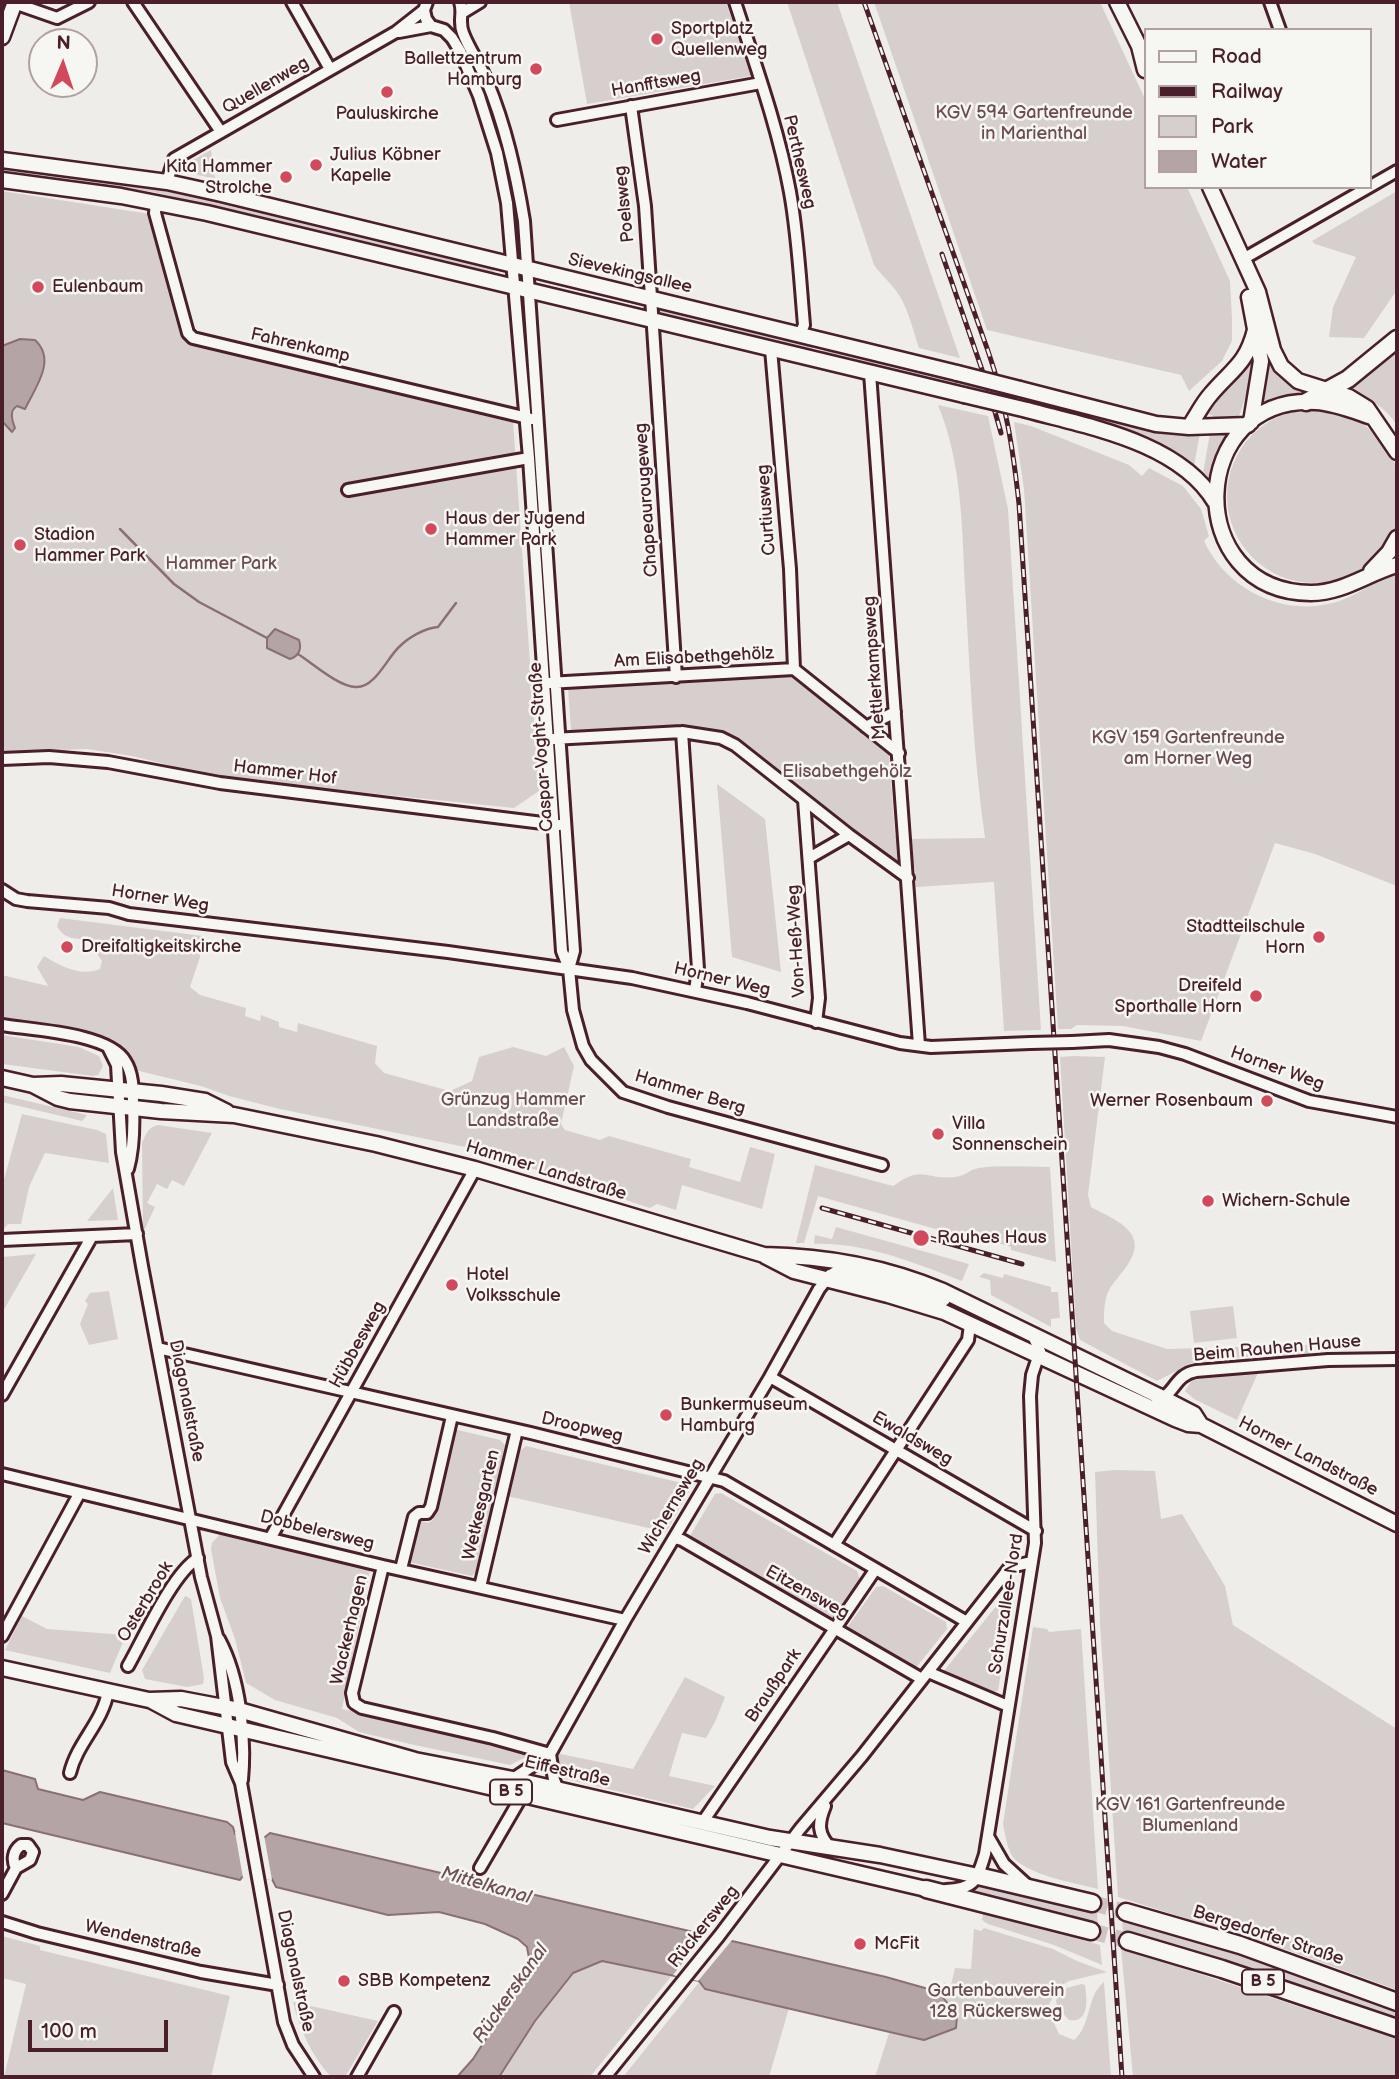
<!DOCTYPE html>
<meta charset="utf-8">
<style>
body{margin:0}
#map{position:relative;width:1399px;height:2079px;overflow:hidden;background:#efedea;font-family:"Balsamiq Sans",sans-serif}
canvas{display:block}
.frame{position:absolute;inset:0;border:4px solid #4a1f2b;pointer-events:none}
.legend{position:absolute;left:1144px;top:28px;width:228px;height:161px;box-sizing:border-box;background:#f6f6f2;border:2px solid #b1a0a2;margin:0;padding:9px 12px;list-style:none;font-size:21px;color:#4a1f2b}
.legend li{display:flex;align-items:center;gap:14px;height:35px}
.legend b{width:35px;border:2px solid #b1a0a2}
.north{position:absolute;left:28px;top:28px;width:70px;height:70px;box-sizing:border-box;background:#f6f6f2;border:2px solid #b1a0a2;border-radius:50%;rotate:2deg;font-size:19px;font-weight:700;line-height:28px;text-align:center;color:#4a1f2b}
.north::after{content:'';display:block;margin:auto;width:24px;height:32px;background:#d1495b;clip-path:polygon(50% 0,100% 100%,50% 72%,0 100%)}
.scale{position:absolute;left:28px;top:2020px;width:140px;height:32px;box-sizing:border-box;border:4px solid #4a1f2b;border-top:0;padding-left:9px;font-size:21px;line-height:24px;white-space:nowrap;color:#4a1f2b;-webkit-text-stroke:5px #f6f6f2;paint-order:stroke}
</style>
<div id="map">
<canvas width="1399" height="2079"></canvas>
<div class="frame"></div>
<ul class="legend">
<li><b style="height:9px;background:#f6f6f2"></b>Road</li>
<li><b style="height:9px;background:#4a1f2b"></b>Railway</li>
<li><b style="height:19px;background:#d7cfce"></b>Park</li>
<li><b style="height:19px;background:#b4a4a5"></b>Water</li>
</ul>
<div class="north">N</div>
<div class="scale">100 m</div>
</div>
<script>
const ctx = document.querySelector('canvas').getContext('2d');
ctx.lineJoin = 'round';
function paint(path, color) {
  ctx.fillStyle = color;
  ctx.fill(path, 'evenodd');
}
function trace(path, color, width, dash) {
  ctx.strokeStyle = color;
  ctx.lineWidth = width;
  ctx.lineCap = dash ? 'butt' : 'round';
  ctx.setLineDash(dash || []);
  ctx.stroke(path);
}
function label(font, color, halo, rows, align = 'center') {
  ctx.font = font + ' "Balsamiq Sans",sans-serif';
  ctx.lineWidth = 5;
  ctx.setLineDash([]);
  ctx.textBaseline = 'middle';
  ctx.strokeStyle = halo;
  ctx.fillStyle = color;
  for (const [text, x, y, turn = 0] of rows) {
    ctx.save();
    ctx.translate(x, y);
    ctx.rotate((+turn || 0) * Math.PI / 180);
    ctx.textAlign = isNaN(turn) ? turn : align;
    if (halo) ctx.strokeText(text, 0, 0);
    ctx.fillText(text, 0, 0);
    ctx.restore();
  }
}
const green = new Path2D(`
 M569,2H726L751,76L587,104Z
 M787,2H837L960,358L919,348C913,331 909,311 899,295C892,284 882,276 874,265Z
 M874,2H1100L1145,99V187H1187L1230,281L1232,319V341L1222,361L1189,391L1181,375L987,330Z
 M462,41C495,109 515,172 521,248L517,247C512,175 493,106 459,42Z
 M211,150L215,179L182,171V166Z
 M2,167L117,182L191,196L215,197L217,203L479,266L481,263L494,267V273L472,268L456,269L453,263L153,192L2,171Z
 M2,191L150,214L186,341L513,421L539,791L514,808L222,778L132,756L87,749L2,752Z
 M1397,191V290L1364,338L1329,337L1333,307L1356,257L1315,244L1312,241Z
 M660,306L693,312V317L813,346L812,350L657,312Z
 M1397,347V426C1386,406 1366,397 1345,388Z
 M824,349L954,381L957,378L1200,433L1194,466L1157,442L1141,434L1070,412L1011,398L1008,402L955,388L953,384L823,352Z
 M1269,355C1283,386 1284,380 1309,394L1262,411L1261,410L1267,381V356Z
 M1249,358L1253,360L1250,384L1238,419L1213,421V416L1203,412Z
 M938,405L988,416L1008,509L1041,1030L1004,1031L994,882L916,887L915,868L899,862L850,829L747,746L723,732L688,727L571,730L568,689L786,673L889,753L895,835L905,839L985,838C973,755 970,672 965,588C962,527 962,463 938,405Z
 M1227 496a87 87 0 1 1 174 0a87 87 0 1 1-174 0Z
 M1014,422L1031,426L1129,465L1142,476L1149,468L1183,486L1201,509L1209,536L1204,541C1229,595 1295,622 1349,597C1366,590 1379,577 1397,573V886L1315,854L1275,843L1201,1041L1123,1026L1077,1025L1071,1029H1058L1024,489Z
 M1224,432L1229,435L1208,477L1203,473L1210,433Z
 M717,784L765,819L781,972L732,957Z
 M60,918L203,936L200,957L190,987L200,995L246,1008L245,1016L260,1021L261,1015L279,1022V1027L297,1032L298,1023L377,1046L375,1063L384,1073L450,1091L472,1081L479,1057L513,1047L546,1056L564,1047L574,1066L561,1124L565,1130L600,1140L609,1136L691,1159L689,1167L740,1182L750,1147L775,1154L762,1209L682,1185L676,1210L657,1204L650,1208L470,1148L280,1109L229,1096L201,1086L135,1070L122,1052L102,1037L2,1019V975L48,986L37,967L44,956C60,966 81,977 100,969L102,961L97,954L96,944C83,935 66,944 57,926Z
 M2,1035L79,1047L99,1056L103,1066L98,1075L93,1076L2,1064Z
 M1073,1056L1105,1057L1088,1195L1091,1207C1103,1214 1120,1220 1129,1231C1147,1252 1118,1274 1109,1290C1104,1300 1104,1312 1104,1323L1112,1331L1167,1349L1308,1345L1310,1354L1244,1357L1192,1363L1157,1381L1080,1340L1076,1328L1060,1057Z
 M2,1095L87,1115L82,1121L2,1102Z
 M22,1114L97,1130L106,1134L109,1163L45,1153L29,1187L21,1224H8L2,1231V1187Z
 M158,1125L212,1133L184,1186L172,1180L167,1189L157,1184L147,1203L155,1207L143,1233L142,1143C146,1134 148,1127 158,1125Z
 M815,1165L893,1186C924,1164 923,1180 955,1177C966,1176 970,1169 979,1168C1002,1165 1027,1167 1050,1167L1056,1262L1011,1250V1247L991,1241L989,1244L818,1196L804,1243H796Z
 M113,1188L118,1220L87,1221Z
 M836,1227L969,1264L962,1281C914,1263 865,1242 814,1244L815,1235L832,1239Z
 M36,1254L2,1313V1257Z
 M984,1273L1003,1278L1004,1274L1051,1287V1292H1058L1060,1318L1051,1319V1327L991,1295L990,1280L979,1277Z
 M109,1291L118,1339L89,1345L80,1324L88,1304L85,1301L90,1293Z
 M1233,1306L1237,1338L1194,1343L1190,1311Z
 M1258,1373L1237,1420L1194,1399L1185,1391L1192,1380Z
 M454,1429L500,1440L506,1446L479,1569L472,1576L408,1562L418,1523L421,1521L428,1523L433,1520Z
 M526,1446L686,1484L690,1490L666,1532L507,1496L517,1453Z
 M1115,1470L1155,1471L1161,1519L1182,1514L1225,1586L1233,1625L1397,1729V1990L1287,1950L1118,1897L1100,1624L1095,1472Z
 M721,1493L857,1571L860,1579L830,1621L688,1539L715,1494Z
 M220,1534L371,1566L342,1709L536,1752L510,1765L410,1744L359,1732L337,1718L275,1700L246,1683L235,1639L220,1598L211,1549L212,1543Z
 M883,1586L946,1622L947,1629L915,1669L846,1629L876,1587Z
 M1010,1589L1013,1590L998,1691L988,1693L943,1672Z
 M185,1596L191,1599L204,1678L203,1684L187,1687L145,1679L142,1670Z
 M22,1616L47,1629L126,1635L110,1673L5,1650Z
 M1033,1627L1047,1629L1049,1632L1081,1629L1098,1889C1075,1883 1026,1875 1012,1856C1007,1847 1005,1834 1003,1824Z
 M685,1677L725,1697L715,1722L706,1738L682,1733L669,1776L715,1786L693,1809L561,1778L556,1753L633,1769Z
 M848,1876L986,1909L1002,1917L1100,1945L1102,1965L1054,1945L988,1924L982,1920L983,1913L843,1879Z
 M979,1882L1097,1911L1098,1926L965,1892V1890L975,1887Z
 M1122,1919C1216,1944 1306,1976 1397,2009V2020L1276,1979L1123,1933Z
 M984,1928L1053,1949L1077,1961L1107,1972L1069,1981L1059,1987L1047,2008L1059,2034L1074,2040C1092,2025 1086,1996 1104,1982L1111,2077H875L889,2033L924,2040L957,2016L939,1992L943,1990L944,1983L951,1985L955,1968L971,1969L974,1929L981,1931Z
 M2,1936L40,1946V1950L230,1996L211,2077H4L26,1984L2,1978Z
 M1121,1948L1397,2039V2077H1133Z
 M602,1961L673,1974L590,2077H499L535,2021L573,1973Z
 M700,1981L705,1989L789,2008L769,2077H623Z
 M1082,1984L1085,1985C1087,1998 1090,2023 1069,2020L1057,2007L1056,2000L1066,1988Z
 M293,2002L378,2021L345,2077H331C311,2055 300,2030 293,2002Z`);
const water = new Path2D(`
 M20,339L35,340C57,360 35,388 25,409L17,406C9,411 12,420 15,428L12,432L2,421V346Z
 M275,629L299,640C302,649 299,656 290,659L267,648V638Z
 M2,1770L35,1779L38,1789L83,1800L100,1792L227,1822L233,1827L235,1834L265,1837L270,1833L886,1977L939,1992L957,2016L956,2028L924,2040L705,1989L699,1981L602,1961L573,1973L535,2021L499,2077H457L473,2059L527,1975L529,1958L527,1947L518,1939L485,1924L439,1912L388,1915L276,1887L272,1879L243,1876L240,1880L2,1823Z`);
const pier = new Path2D(`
 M235,1832L264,1835L272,1880L243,1878Z
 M706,1933L733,1939L698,1981L673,1975Z`);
const stream = new Path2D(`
 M120,529L174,584L199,602L267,638
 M298,654C312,663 339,687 356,687C375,688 387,658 399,647C409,637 425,628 438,627L456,603`);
const highwayTunnel = new Path2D(`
 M1092,1903L1126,1912
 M1091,1931L1128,1941`);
const minor = new Path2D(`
 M133,2L221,132
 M292,2L330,69
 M427,2L424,10L426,19L431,26L444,30L452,38L460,51L479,96L497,153L507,203L529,458L562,951L569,969L573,1010L583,1046L591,1060L623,1092L668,1107L882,1165
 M460,2C464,13 458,21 463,33C469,49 480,64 487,81C506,127 516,172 524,221L574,951L569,969
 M735,2C755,64 778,127 790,192C798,236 800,280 804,325L800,334
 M1270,2L1280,30
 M14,3L57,18L89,2
 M462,13L480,2
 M399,32L431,26
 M631,106L645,206L676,677
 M557,120L761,83
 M167,182L174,159L396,32L424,10
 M1369,187L1397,171
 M156,202L155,213L188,333L193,338L532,419
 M1243,259L1369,187
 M771,349L790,569L794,669
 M870,373L919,1045
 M348,490L529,458
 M548,683L794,669L899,753
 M866,727L895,712
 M682,732L698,969L695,991
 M552,739L682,732L721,738L735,745L849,835L908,878
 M2,759L49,757L108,762L220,783L559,825
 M804,800L819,998L816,1022
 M809,858L849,835
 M2,890L16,899L27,901L109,908L129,914L448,952L632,978L747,1003L900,1043L931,1047L1030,1043
 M2,1025C32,1030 109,1033 125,1061C133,1073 133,1090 133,1104C134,1126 134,1147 128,1169
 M1072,1042L1109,1040L1159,1047L1185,1054L1309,1101L1397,1117
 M108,1047L117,1065L122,1152L142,1266L201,1577L217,1636L232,1762L241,1783L284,2022L293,2045L314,2077
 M2,1240L137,1234
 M158,1348L531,1433L724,1481L967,1622
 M770,1377L1036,1531
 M2,1395L92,1236
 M1157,1400C1175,1395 1174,1375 1196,1371L1328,1360L1397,1359
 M2,1474L383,1566L625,1620
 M271,1537L475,1169
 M674,1538L682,1540L922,1679
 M834,1545L968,1340L970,1325
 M383,1566L352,1693L354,1703L362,1708L493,1738L550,1754
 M401,1569L414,1517L419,1513H427L431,1507L452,1416
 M480,1587L517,1430
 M2,1636L79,1494
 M219,1639C240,1678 246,1736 242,1780
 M128,1666C144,1638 172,1574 198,1558
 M928,1672L1008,1706
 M550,1754L554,1780L559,1792
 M70,1773C77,1743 103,1722 108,1691
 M513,1779L550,1754L625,1620L770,1377L819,1289L830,1275
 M825,1806C818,1823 817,1834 831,1848
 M702,1823L875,1570
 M989,1838L1004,1864L1027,1885
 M480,1868L523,1794
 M946,1890C975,1889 977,1880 985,1854L1035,1543L1030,1396L1032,1375L1040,1351L1033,1336
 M2,1894L16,1868L30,1860L33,1852L28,1845H21C13,1851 12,1860 16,1868
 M2,1922L37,1933L201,1972L278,1985
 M357,2077L394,2012
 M605,2077L719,1936L800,1829L862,1756L1010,1567L1032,1562`);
const major = new Path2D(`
 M1117,2L1139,46L1145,70
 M2,37L15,2
 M2,160L167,182L217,193L957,373
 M2,180L121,196L207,213L964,395
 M1210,187L1258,292L1273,350L1281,366L1298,381L1349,397L1367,408L1397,452
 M1249,297L1261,361L1251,422
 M1020,389L1156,424L1189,427L1248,425
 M1027,410C1089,427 1179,442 1215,502
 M1372,417C1354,411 1335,403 1316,402C1187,395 1181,592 1311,593C1343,593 1368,573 1397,565
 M1189,427C1196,417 1202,404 1211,394C1232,369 1246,365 1255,330
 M1371,571L1389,552L1397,538
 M2,1078L33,1085L61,1084L161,1094L205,1101L227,1112
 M33,1085L58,1098L70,1101L161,1111L234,1115L376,1144L475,1169L764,1255C826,1256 886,1267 943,1291L1163,1398L1194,1414L1201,1425
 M765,1256L794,1271L888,1295L944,1312L1175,1419L1188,1424L1201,1425L1397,1524
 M828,1279L836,1274L850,1273L943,1299
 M2,1668L149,1700L181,1699L239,1710L415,1760L513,1779L770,1838L880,1855L978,1876
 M150,1700L176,1714L926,1889`);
const highway = new Path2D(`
 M1306,402L1348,379L1397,339
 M978,1876L1092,1903
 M926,1889L1091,1931
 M1126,1912L1240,1945L1397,2002
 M1128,1941L1222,1969L1397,2028`);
const rail = new Path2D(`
 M864,2L988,351C1006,403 1013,449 1019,504L1122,2077
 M942,254L988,387L1001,433
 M822,1208L1022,1264`);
const minorBridge = new Path2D(`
 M1030,1043L1072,1042`);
const majorBridge = new Path2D(`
 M957,373L1020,389
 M964,395L1027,410`);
const markers = [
 [657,39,7,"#d1495b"],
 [536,69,7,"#d1495b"],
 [387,92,7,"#d1495b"],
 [316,165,7,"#d1495b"],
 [286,177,7,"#d1495b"],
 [38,287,7,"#d1495b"],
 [431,529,7,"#d1495b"],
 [20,545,7,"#d1495b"],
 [1319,937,7,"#d1495b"],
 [67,947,7,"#d1495b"],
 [1256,996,7,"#d1495b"],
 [1267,1101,7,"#d1495b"],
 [938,1134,7,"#d1495b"],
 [1208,1201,7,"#d1495b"],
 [921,1238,9,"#d1495b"],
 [452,1285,7,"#d1495b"],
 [666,1415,7,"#d1495b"],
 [860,1944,7,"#d1495b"],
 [344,1981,7,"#d1495b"]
];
const shields = [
 [511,1792,42],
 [1263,1982,42]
];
const shieldNames = [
 ["B 5",511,1792],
 ["B 5",1263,1982]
];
const poiNames = [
 ["Sportplatz",671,29],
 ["Quellenweg",671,50],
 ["Ballettzentrum",522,59,"right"],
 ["Hamburg",522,80,"right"],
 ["Pauluskirche",387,114,"center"],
 ["Julius Köbner",330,155],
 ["Kapelle",330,176],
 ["Kita Hammer",272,167,"right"],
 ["Strolche",272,188,"right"],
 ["Eulenbaum",52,287],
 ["Haus der Jugend",445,519],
 ["Hammer Park",445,540],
 ["Stadion",34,535],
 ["Hammer Park",34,556],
 ["Stadtteilschule",1305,927,"right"],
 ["Horn",1305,948,"right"],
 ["Dreifaltigkeitskirche",81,947],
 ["Dreifeld",1242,986,"right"],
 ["Sporthalle Horn",1242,1007,"right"],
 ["Werner Rosenbaum",1253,1101,"right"],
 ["Villa",952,1124],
 ["Sonnenschein",952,1145],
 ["Wichern-Schule",1222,1201],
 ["Rauhes Haus",937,1238],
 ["Hotel",466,1275],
 ["Volksschule",466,1296],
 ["Bunkermuseum",680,1405],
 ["Hamburg",680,1426],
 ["McFit",874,1944],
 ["SBB Kompetenz",358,1981]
];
const streetNames = [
 ["Hanfftsweg",656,84,-10],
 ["Quellenweg",266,86,-30],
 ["Perthesweg",799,162,77],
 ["Poelsweg",625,204,-96],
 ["Sievekingsallee",630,274,13],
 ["Fahrenkamp",300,346,13],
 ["Chapeaurougeweg",647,500,-94],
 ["Curtiusweg",767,510,-94],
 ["Am Elisabethgehölz",694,658,-3],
 ["Mettlerkampsweg",875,668,-94],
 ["Caspar-Voght-Straße",542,747,-94],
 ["Hammer Hof",285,773,7],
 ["Horner Weg",160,899,9],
 ["Von-Heß-Weg",797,941,-93],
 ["Horner Weg",722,980,13],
 ["Horner Weg",1277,1069,20],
 ["Hammer Berg",690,1093,17],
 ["Hammer Landstraße",546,1171,17],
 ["Hübbesweg",358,1345,-61],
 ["Beim Rauhen Hause",1277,1349,-5],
 ["Diagonalstraße",186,1401,79],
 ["Droopweg",582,1428,13],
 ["Ewaldsweg",912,1439,30],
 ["Horner Landstraße",1308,1457,27],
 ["Wetkesgarten",482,1505,-77],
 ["Wichernsweg",672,1507,-59],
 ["Dobbelersweg",317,1531,14],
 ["Eitzensweg",807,1593,29],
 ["Osterbrook",146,1602,-59],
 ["Schurzallee-Nord",1007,1604,-81],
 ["Wackerhagen",350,1630,-77],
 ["Braußpark",774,1686,-56],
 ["Eiffestraße",567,1772,13],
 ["Rückersweg",704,1927,-51],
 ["Bergedorfer Straße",1268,1936,18],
 ["Wendenstraße",143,1940,13],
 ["Diagonalstraße",295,1971,78]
];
const parkNames = [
 ["KGV 594 Gartenfreunde",1034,113],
 ["in Marienthal",1034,134],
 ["Hammer Park",221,564],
 ["KGV 159 Gartenfreunde",1188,738],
 ["am Horner Weg",1188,759],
 ["Elisabethgehölz",847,772],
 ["Grünzug Hammer",513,1100],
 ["Landstraße",513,1121],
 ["KGV 161 Gartenfreunde",1190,1805],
 ["Blumenland",1190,1826],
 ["Gartenbauverein",996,1991],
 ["128 Rückersweg",996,2012]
];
const waterNames = [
 ["Mittelkanal",486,1886,16],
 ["Rückerskanal",511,1994,-55]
];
paint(green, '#d7cfce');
paint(water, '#b4a4a5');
trace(water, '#8a6f74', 2);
paint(pier, '#efedea');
trace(stream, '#8a6f74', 2.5);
trace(highwayTunnel, '#cec4c4', 16, [16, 8]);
trace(minor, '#4a1f2b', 16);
trace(major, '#4a1f2b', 19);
trace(highway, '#4a1f2b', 21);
trace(minor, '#f6f6f2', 10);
trace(major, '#f6f6f2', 14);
trace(highway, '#f6f6f2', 16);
trace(rail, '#4a1f2b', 5);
trace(rail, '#f6f6f2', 2.5, [8]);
trace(minorBridge, '#4a1f2b', 16, []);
trace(majorBridge, '#4a1f2b', 19, []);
trace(minorBridge, '#f6f6f2', 10);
trace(majorBridge, '#f6f6f2', 14);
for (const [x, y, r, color] of markers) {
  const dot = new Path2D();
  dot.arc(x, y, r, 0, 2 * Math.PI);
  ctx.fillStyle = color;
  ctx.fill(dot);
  trace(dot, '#f6f6f2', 2.5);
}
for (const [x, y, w] of shields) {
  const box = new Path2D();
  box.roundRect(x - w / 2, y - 12.5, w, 25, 5);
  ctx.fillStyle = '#f6f6f2';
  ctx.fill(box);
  trace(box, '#4a1f2b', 2);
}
label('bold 16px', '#4a1f2b', null, shieldNames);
label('18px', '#4a1f2b', '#f6f6f2', poiNames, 'left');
label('18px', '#4a1f2b', '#f6f6f2', streetNames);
label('18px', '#6d4b54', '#f6f6f2', parkNames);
label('italic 19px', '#6f4e56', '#f6f6f2', waterNames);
</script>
